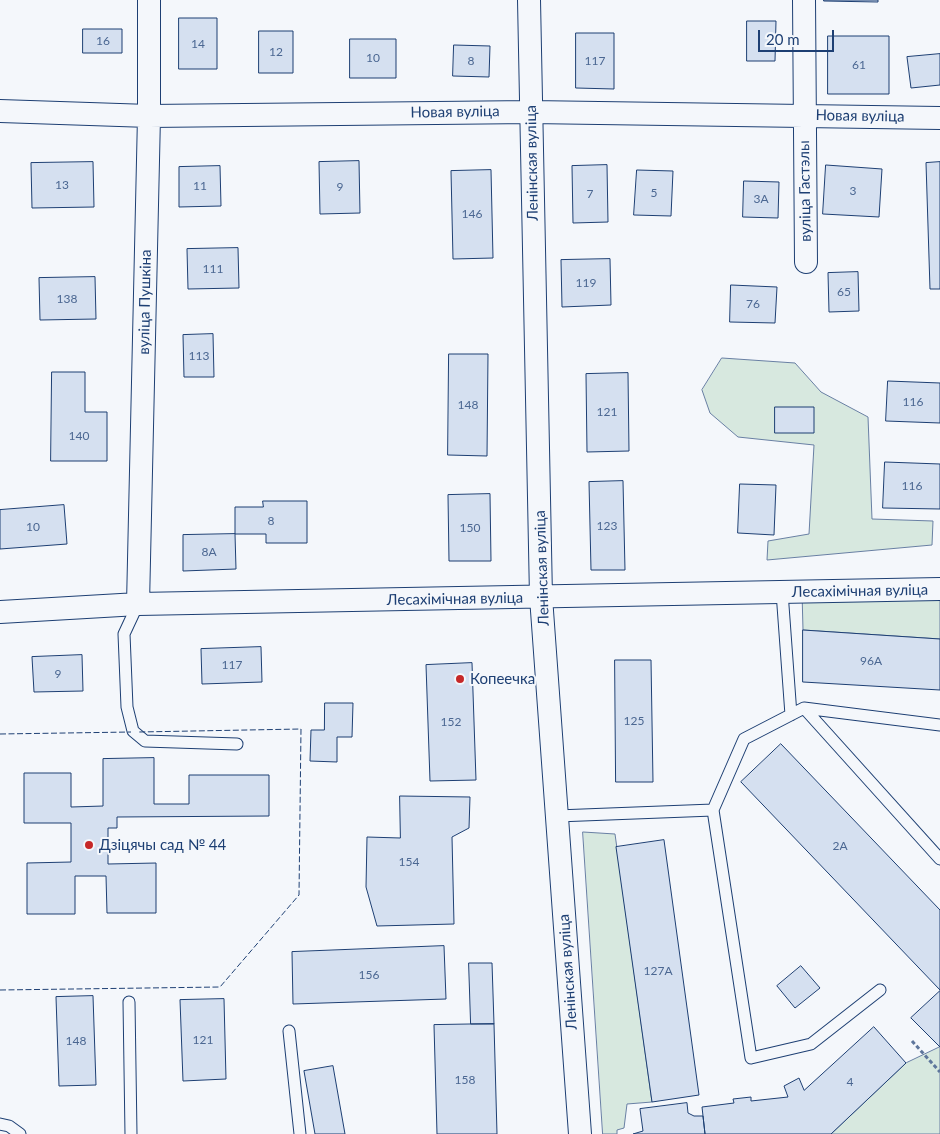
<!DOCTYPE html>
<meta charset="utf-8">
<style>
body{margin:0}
#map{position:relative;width:940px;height:1134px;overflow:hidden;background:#f4f7fb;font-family:Lato,sans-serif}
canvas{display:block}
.scale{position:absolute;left:758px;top:30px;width:76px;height:22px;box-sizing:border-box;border:2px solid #1d3f73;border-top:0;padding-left:6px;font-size:15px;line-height:18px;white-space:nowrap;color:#1d3f73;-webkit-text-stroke:4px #f4f7fb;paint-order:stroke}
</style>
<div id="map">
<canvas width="940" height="1134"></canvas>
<div class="scale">20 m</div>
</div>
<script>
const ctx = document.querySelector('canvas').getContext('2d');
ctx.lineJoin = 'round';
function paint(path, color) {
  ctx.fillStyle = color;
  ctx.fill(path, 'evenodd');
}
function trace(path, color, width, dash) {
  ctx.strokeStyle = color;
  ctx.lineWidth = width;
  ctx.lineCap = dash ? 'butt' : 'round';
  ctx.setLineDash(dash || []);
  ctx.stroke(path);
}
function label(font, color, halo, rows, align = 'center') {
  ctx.font = font + ' Lato,sans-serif';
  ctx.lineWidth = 4;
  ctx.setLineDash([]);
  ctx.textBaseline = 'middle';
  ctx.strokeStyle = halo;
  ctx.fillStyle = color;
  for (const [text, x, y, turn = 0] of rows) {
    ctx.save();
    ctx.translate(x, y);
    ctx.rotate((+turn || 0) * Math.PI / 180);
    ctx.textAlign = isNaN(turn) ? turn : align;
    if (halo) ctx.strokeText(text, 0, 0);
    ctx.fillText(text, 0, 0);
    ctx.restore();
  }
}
const green = new Path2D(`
 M722,358L795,363L821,392L868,417L872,519L933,521L932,545L767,560L768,541L809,534L814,445L738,437L710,413L702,390Z
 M940,589V639L803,630L802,592Z
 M583,832L615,834L652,1102L627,1104L624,1128L617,1130V1134H603Z
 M940,1047V1134H831L906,1063Z`);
const building = new Path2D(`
 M824,0H878V2L824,1Z
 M179,18H217V69H179Z
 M747,21H776L775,61H747Z
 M83,29H122V53H83Z
 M259,31H293V73H259Z
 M576,33H614V89L576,88Z
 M828,36H889V94H828Z
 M350,39H396V78H350Z
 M454,45L490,46L489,77L453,76Z
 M940,54V85L911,88L907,57Z
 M359,161L360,213L320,214L319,162Z
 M93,162L94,207L32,208L31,163Z
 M940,162V289H930L926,163Z
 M607,165L608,222L573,223L572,166Z
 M826,165L882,169L879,217L823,214Z
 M220,166L221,206L179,207V167Z
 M491,170L493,258L453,259L451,171Z
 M637,170L673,171L671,216L634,215Z
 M744,181L779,182L778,218L743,217Z
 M238,248L239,288L188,289L187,249Z
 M610,259L611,305L562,307L561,260Z
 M858,272L859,311L829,312L828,273Z
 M95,277L96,319L40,320L39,278Z
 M731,285L777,287L775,323L730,322Z
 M213,334L214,377H184L183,335Z
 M449,354H488L487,456L448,455Z
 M52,372H85V412H107V461H51Z
 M628,373L629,451L587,452L586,374Z
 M888,381L940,383V423L886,421Z
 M775,407H814V433H775Z
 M885,462L940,464V509L883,508Z
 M623,481L625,570H591L589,482Z
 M740,484L776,485L774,535L738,533Z
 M490,494L491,561H449L448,495Z
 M263,501H307V543H266V534H235V507H263Z
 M64,505L67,544L0,549V510Z
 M235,534L236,569L183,571V535Z
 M803,630L940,639V690L803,682Z
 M261,647L262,682L202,684L201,649Z
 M82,655L83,691L34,692L32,657Z
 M615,660H651L653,782H616Z
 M472,663L476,780L430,781L426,665Z
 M325,703H353L352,737H337V762L310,761L311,730H324Z
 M781,744L940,910V990L741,782Z
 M154,758V804H189V775H269V816L117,817V828H108V864L156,863V913H107L106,876H75V914H27V863L71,862V823H24V773H71V807L103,806V759Z
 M400,796L470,797L469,828L452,837L454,924L377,926L366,887L367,837L400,838Z
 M664,840L699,1095L652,1102L616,847Z
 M444,946L446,999L293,1004L292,952Z
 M469,963H492L494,1024H471Z
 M801,966L820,988L795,1008L777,986Z
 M940,991V1047L911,1018Z
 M93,996L96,1085L59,1086L56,997Z
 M224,999L226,1079L183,1081L180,1000Z
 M494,1024L497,1134H437L434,1025Z
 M874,1027L906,1063L831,1134H705L702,1107L734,1103L733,1099L751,1097V1101L788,1097L784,1086L799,1078L804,1090Z
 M333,1066L345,1134H315L304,1071Z
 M687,1103L688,1113L694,1116H703L705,1134H633L643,1131L640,1109Z`);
const path = new Path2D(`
 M912,1041L940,1072`);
const service = new Path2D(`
 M782,592L791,715
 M138,604L124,634L127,707L133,731L145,741L237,744
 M804,708L940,859
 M713,810L744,739L804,708L940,725
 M557,816L713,810L751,1058L811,1044L880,990
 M129,1002L131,1134
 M289,1031L300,1134
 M0,1124L9,1126L20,1134`);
const minor = new Path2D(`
 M529,0L541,597L580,1134
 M804,0L806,262
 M0,111L149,116L531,112L940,118
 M138,604L149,116V0
 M0,612L138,604L940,589`);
const fence = new Path2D(`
 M0,734L131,732
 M0,990L220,987L299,895L301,729L139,732`);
const markers = [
 [460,679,5,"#c62828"],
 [89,845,5,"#c62828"]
];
const numberNames = [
 ["16",103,41],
 ["14",198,44],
 ["12",276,52],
 ["10",373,58],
 ["8",471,61],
 ["117",595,61],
 ["61",859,65],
 ["13",62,185],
 ["11",200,186],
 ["9",340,187],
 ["3",853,191],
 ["5",654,193],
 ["7",590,194],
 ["3А",761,199],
 ["146",472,214],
 ["111",213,269],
 ["119",586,283],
 ["65",844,292],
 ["138",67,299],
 ["76",753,304],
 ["113",199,356],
 ["116",913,402],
 ["148",468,405],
 ["121",607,412],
 ["140",79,436],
 ["116",912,486],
 ["8",271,521],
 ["123",607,526],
 ["10",33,527],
 ["150",470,528],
 ["8А",209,552],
 ["96А",871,661],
 ["117",232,665],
 ["9",58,674],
 ["125",634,721],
 ["152",451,722],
 ["2А",840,846],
 ["154",409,862],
 ["127А",658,971],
 ["156",369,975],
 ["121",203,1040],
 ["148",76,1041],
 ["158",465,1080],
 ["4",850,1082]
];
const streetNames = [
 ["Новая вуліца",455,112,-1],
 ["Новая вуліца",860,116,1],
 ["Ленінская вуліца",532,163,-91],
 ["вуліца Гастэлы",805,191,-91],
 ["вуліца Пушкіна",145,302,-89],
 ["Ленінская вуліца",542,568,-92],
 ["Лесахімічная вуліца",860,591,-1],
 ["Лесахімічная вуліца",455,599,-1],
 ["Ленінская вуліца",568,972,-94]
];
const poiNames = [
 ["Копеечка",470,679],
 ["Дзіцячы сад № 44",99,845]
];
paint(green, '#d7e8df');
trace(green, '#687fa3', 1);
paint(building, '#d5e0f0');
trace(building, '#1d3f73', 1);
trace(service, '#1d3f73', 13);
trace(minor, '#1d3f73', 24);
trace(path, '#5e769c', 3, [4, 2.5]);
trace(service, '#f4f7fb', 11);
trace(minor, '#f4f7fb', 22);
trace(fence, '#1d3f73', 1, [6, 2.5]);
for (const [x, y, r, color] of markers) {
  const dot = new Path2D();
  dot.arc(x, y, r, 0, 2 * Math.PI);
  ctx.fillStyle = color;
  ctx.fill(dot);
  trace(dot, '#f4f7fb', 2);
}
label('12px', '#4b6792', null, numberNames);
label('15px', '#1d3f73', '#f4f7fb', streetNames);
label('15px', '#1d3f73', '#f4f7fb', poiNames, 'left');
</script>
